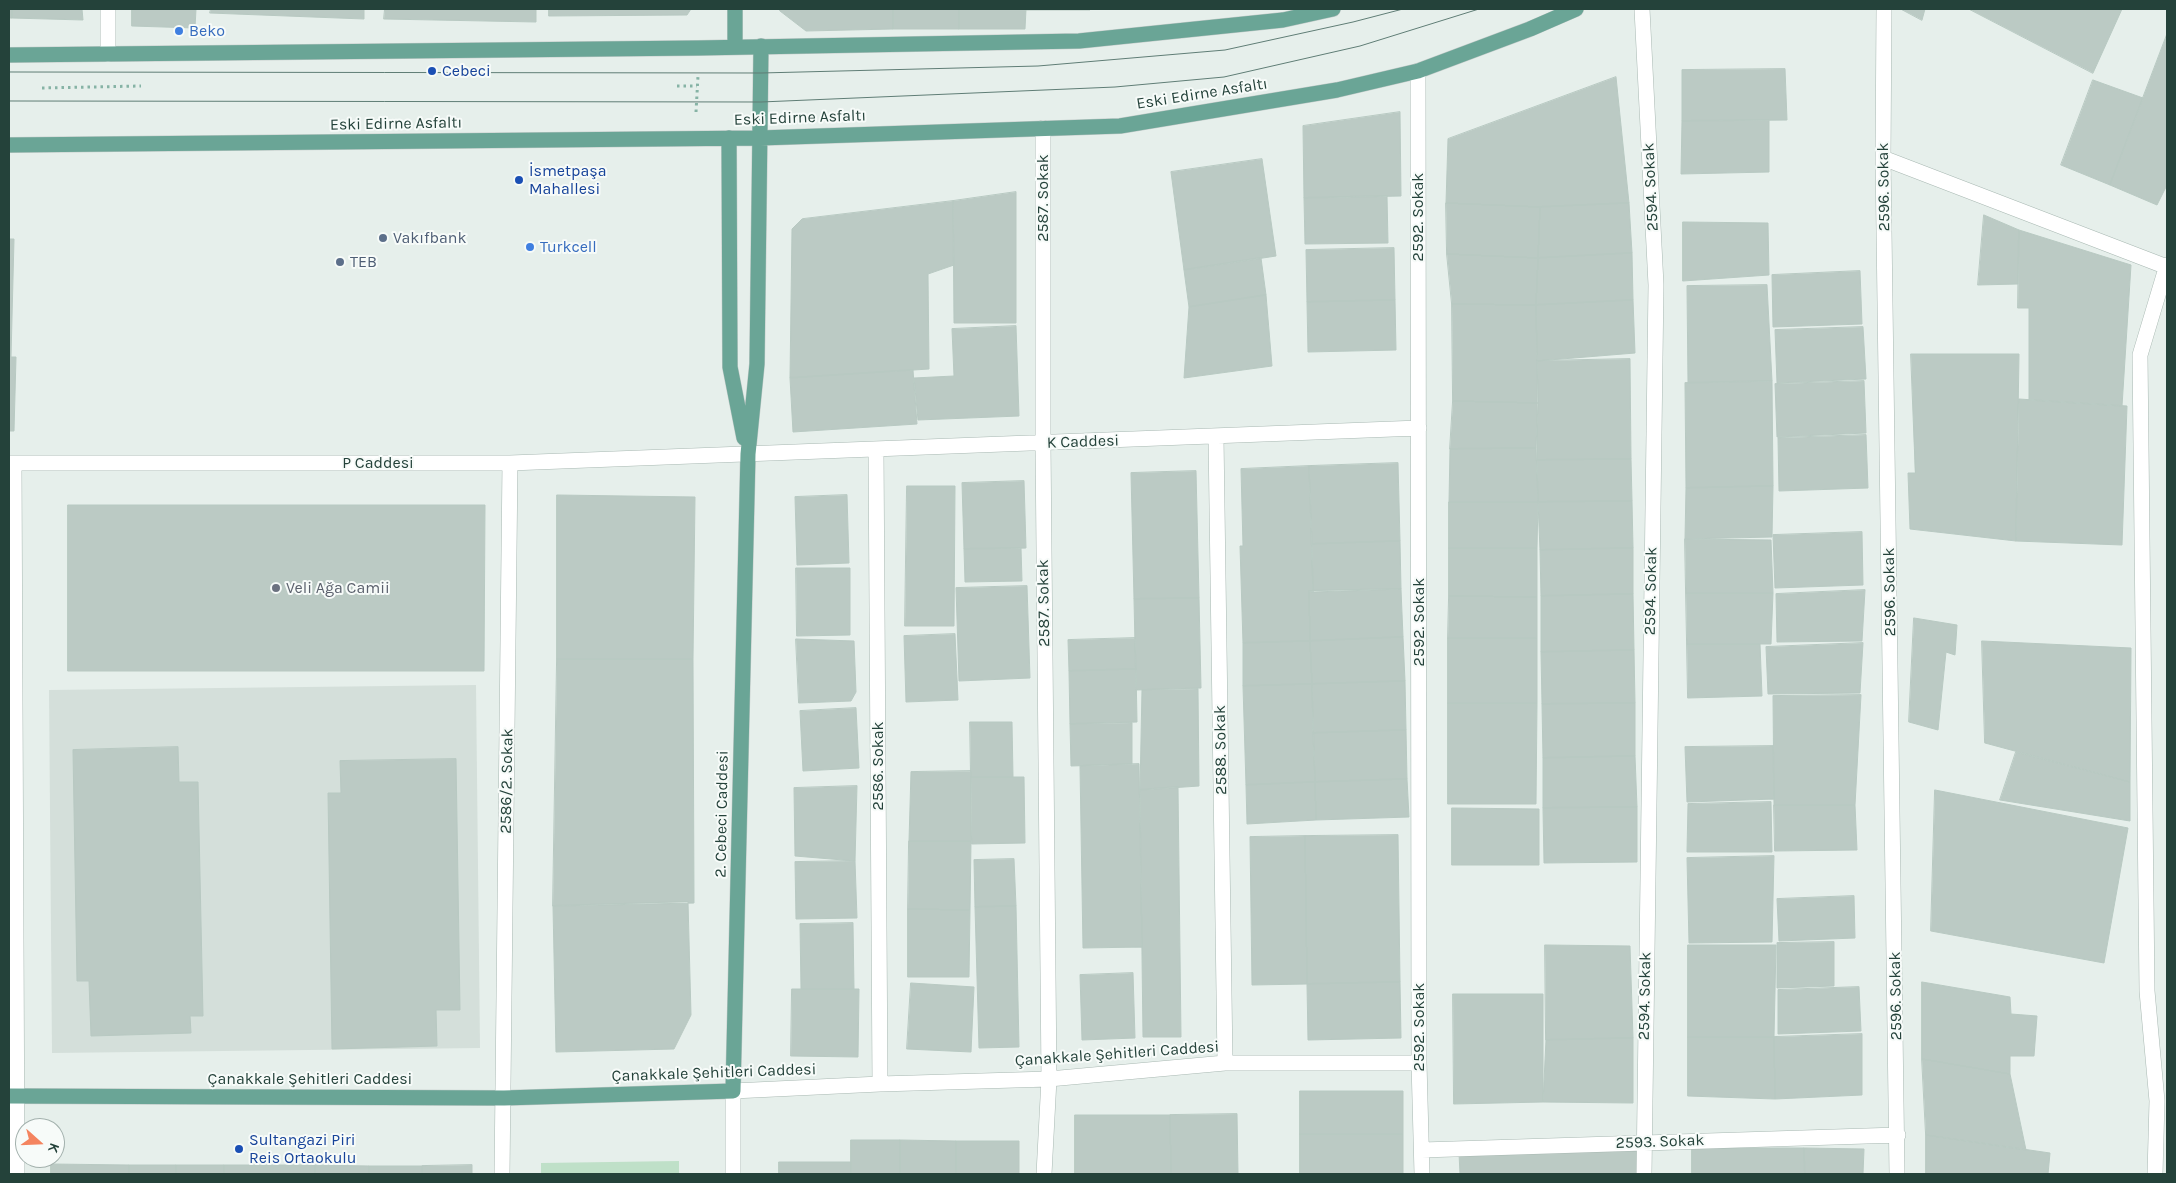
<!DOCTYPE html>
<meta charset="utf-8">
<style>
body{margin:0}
#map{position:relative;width:2176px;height:1183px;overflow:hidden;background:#e6efeb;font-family:Karla,sans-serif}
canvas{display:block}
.frame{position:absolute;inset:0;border:10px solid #24423a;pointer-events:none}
.north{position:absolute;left:15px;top:1118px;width:50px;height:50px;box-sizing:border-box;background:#f7fbf9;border:1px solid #a3b1ad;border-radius:50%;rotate:110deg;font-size:14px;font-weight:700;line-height:20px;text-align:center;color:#24423a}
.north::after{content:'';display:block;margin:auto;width:18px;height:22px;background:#f4845f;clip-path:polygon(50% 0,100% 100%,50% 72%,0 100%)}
</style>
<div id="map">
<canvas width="2176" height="1183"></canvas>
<div class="frame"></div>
<div class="north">K</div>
</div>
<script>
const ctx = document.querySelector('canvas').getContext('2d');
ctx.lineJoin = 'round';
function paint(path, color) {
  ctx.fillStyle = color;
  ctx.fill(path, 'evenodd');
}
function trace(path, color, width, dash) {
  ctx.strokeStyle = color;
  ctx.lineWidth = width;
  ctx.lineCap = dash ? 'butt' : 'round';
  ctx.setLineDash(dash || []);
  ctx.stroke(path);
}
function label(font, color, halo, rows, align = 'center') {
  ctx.font = font + ' Karla,sans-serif';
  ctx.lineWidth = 4;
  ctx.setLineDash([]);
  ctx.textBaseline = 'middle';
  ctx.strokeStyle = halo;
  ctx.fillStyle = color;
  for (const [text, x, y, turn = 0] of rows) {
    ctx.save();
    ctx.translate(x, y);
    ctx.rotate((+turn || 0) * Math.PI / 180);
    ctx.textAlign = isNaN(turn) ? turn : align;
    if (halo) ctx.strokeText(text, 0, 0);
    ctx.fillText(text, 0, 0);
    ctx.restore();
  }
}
const built = new Path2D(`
 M476,685L480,1048L52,1053L49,690Z`);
const green = new Path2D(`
 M679,1161V1174H541V1163Z`);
const building = new Path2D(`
 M9,9H12V18H9Z
 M12,9H82L83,20L12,18Z
 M132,9H196L195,28L132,26Z
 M211,9H364V19L210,13Z
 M385,9H536V22L384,19Z
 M549,9H691L687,15L549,16Z
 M779,9H893V29L806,31L780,11Z
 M893,9H959V29H893Z
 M959,9H1026L1025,29H959Z
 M1026,9H1090V10H1026Z
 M1901,9H1925L1922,20Z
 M1969,9H2122L2093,73Z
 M2167,34V185L2157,205L2110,185Z
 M1785,69L1787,120L1682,121V70Z
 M1616,77L1629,203L1540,207L1446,203L1448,139Z
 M2093,80L2143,98L2110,185L2061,165Z
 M1400,112L1401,196L1304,198L1303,126Z
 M1769,120V172L1681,174L1682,121Z
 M1262,159L1276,256L1184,270L1171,172Z
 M1016,192V323H954L953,201Z
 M1387,196L1388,243L1305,244L1304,198Z
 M953,201L954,265L928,274L929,369L790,378L792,229L802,219Z
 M1446,203L1540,207L1538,258L1447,254Z
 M1629,203L1632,253L1538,258L1540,207Z
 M1984,215L2019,230L2018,284L1978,285Z
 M1683,222L1768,223L1769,275L1683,281Z
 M2019,230L2131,265L2122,406L2029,400V308H2018Z
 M9,239H14L11,357H16L14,431H9Z
 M1394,248L1395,300L1307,302L1306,250Z
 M1632,253L1633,300L1536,305L1538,258Z
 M1447,254L1538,258L1536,305L1452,304Z
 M1261,258L1266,295L1189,307L1184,270Z
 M1860,271L1862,324L1773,327L1772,275Z
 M1767,285L1772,381L1688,383L1687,286Z
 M1266,295L1272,366L1184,378L1189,307Z
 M1395,300L1396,350L1308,352L1307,302Z
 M1633,300L1635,353L1537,361L1536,305Z
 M1452,304L1536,305L1538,403L1453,401Z
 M1016,326L1019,416L918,420L914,378L954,376L952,329Z
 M1863,327L1866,379L1777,383L1775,330Z
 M1911,354H2019L2016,541L1910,529L1908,473H1915Z
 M1630,359L1631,459L1537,460V361Z
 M913,370L917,424L793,432L790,378Z
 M1772,381L1773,486L1686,488L1685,383Z
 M1864,381L1866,433L1777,437L1775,384Z
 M2019,399L2127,406L2122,545L2016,541Z
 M1453,401L1538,403L1536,448L1450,449Z
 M1866,435L1868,488L1779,491L1778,438Z
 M1536,448L1538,502H1449L1450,449Z
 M1631,459L1632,501L1538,502L1537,460Z
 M1398,463L1400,541L1312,544L1309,466Z
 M1309,466L1313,592L1309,591L1310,641L1243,643L1240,546H1243L1241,469Z
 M1196,471L1199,598L1134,599L1131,473Z
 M1024,481L1026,548L964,549L962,483Z
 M907,486H955L954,626H905Z
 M1773,486L1772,537L1685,539L1686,488Z
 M557,495L695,497L693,659H557Z
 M847,495L849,563L797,565L795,497Z
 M1632,501L1633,548L1540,550L1538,502Z
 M1449,502H1538L1537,548H1449Z
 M68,505H485L484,671H68Z
 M1862,532L1863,585L1775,588L1773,535Z
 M1685,539L1771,540L1773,593H1686Z
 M1400,541L1401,589L1313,592L1312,544Z
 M1021,548L1022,581L965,582L964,549Z
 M1449,548H1537V597L1449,596Z
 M1633,548V594L1541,596L1540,550Z
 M796,568H850V635L797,636Z
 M1027,586L1030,678L959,681L956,588Z
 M1401,589L1403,637L1310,641L1309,591Z
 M1865,590L1862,641L1777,642L1776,594Z
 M1686,593H1773L1771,644H1687Z
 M1633,594L1634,650L1541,652V596Z
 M1449,596L1537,597V638H1448Z
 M1199,598L1201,688L1136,690L1134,599Z
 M1914,618L1957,625L1955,655L1946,652L1938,730L1909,722Z
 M955,634L958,700L906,702L904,636Z
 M1403,637L1405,681L1312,684L1310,641Z
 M1135,638L1136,669L1069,671L1068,640Z
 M1448,638H1537V703H1448Z
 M796,639L854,641L856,692L851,701L799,703Z
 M1310,641L1312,684L1243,686V643Z
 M1982,641L2131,648L2130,782L1985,743Z
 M1863,643L1860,693L1768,694L1766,647Z
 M1687,644H1760L1762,696L1688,698Z
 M1634,650L1635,703L1542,704L1541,652Z
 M557,659H693L694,903L553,906Z
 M1136,669L1137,722L1070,724L1069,671Z
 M1405,681L1406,730L1313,733L1312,684Z
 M1312,684L1315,782L1246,785L1243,686Z
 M1198,689L1199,786L1140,790L1142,690Z
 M1861,695L1855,805H1774L1773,696Z
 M1448,703H1537L1536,804H1448Z
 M1635,703V756L1543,758L1542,704Z
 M856,708L859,768L803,771L800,711Z
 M970,722H1012L1013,777H971Z
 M1132,723V764L1071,766L1070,724Z
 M1406,730L1407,779L1315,782L1313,733Z
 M1773,746L1774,799L1687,802L1685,747Z
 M178,747L179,782H198L203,1016H190L191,1033L91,1036L89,981H77L73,750Z
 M2016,752L2130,782V821L2000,800Z
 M1635,756L1637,807L1543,808V758Z
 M456,759L460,1010H436L437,1046L332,1049L328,793H341L340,761Z
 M1139,764L1142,947L1083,948L1080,766Z
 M971,771V841H909L911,772Z
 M971,777H1024L1025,843L972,844Z
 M1407,779L1409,817L1316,820L1315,782Z
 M1315,782L1316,820L1247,824L1246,785Z
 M857,786L855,861L795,856L794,788Z
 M1178,787L1181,1037H1143L1140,790Z
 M1935,790L2128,828L2104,963L1931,931Z
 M1771,802L1772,852H1687L1688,804Z
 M1774,805H1855L1857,850L1775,851Z
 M1637,807V862L1544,863L1543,808Z
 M1452,808L1539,809V865H1452Z
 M1398,835L1400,982L1307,984L1305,836Z
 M1305,836L1307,984L1252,985L1250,837Z
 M909,841H971L970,910L908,909Z
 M1774,856L1772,942L1689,943L1687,858Z
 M1014,859L1016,906L975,907L974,860Z
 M855,861L857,918L796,919L795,862Z
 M1854,896L1855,938L1779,941L1777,899Z
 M688,902L691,1015L674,1049L556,1052L553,906Z
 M1016,906L1019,1047L979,1048L975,907Z
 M908,909L970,910L969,977H908Z
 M853,923L854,989H801L800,924Z
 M1834,942V986L1777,988V943Z
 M1545,945L1630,946L1633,1038L1546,1040Z
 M1688,945H1776L1774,1037H1688Z
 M1133,973L1135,1038L1082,1040L1080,975Z
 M1400,982L1401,1038L1308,1040L1307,984Z
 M1922,982L2010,997L2011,1014L2037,1016L2034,1056H2010V1074L1922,1059Z
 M911,983L974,987L971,1052L907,1049Z
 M1859,987L1861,1031L1778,1034V990Z
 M792,989H859L858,1057L791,1056Z
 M1453,994H1543V1102L1454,1104Z
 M1862,1034V1095L1775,1099L1774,1037Z
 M1688,1037H1774L1775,1099L1688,1096Z
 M1633,1038V1103L1543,1102L1546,1040Z
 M1922,1059L2010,1074L2026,1150L1926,1135Z
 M1300,1091H1403V1134H1300Z
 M1237,1114L1238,1174H1171L1170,1115Z
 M1075,1115H1170L1171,1174H1075Z
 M1300,1134H1403V1174H1300Z
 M1926,1135L2050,1153L2048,1174H1926Z
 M851,1140H900V1174H851Z
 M900,1140L956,1141V1174H900Z
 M956,1141H1019V1174H956Z
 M1692,1148H1804L1805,1174H1692Z
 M1804,1148L1864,1149L1863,1174H1805Z
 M1638,1151L1637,1174H1460L1459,1153Z
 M779,1162H851V1174H779Z
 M51,1164L129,1165V1174H51Z
 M129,1165H176V1174H129Z
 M176,1165H224V1174H176Z
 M224,1165H315V1174H224Z
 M315,1165L369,1166V1174H315Z
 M472,1165V1174H422V1166Z
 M369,1166H422V1174H369Z`);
const path = new Path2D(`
 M677,86H697
 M42,88L141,86
 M696,112L698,76`);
const minor = new Path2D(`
 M108,9V54
 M1642,9L1656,285L1644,1174
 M1884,9L1883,158L1897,1174
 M1418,71L1419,1063L1422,1174
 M1043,128V444L1049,1079L1044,1174
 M1883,158L2167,267
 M1216,437L1225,1063
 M876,449L880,1084
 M9,463H510L1419,428
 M14,463L17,1174
 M1422,1150L1898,1135
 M502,1174L510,463
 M733,1174V1091L880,1084L1049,1079L1225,1063H1419
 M2155,1174L2157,1101L2147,991L2140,355L2167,265`);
const major = new Path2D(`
 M735,46V9
 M9,55L698,48L1079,41L1283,20L1333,9
 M729,138L730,367L744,438
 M9,145L760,138L1120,126L1337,90L1418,71L1530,29L1576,9
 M9,1096L504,1098L733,1091L748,454L757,364L761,46`);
const tram = new Path2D(`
 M9,72L761,73L1038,66L1225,50L1353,22L1403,9
 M9,101L761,102L1115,87L1224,77L1360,46L1479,9`);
const markers = [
 [179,31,5,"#3f7fe0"],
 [432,71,5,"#1a4fb4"],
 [519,180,5,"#1a4fb4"],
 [383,238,5,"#5c6f8a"],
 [530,247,5,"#3f7fe0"],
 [340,262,5,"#5c6f8a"],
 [276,588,5,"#6b7280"],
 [239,1149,5,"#1a4fb4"]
];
const shopNames = [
 ["Beko",189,31],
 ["Turkcell",540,247]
];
const transitNames = [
 ["Cebeci",442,71],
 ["İsmetpaşa",529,171],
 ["Mahallesi",529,189],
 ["Sultangazi Piri",249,1140],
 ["Reis Ortaokulu",249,1158]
];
const streetNames = [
 ["Eski Edirne Asfaltı",1202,94,-9],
 ["Eski Edirne Asfaltı",800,118,-2],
 ["Eski Edirne Asfaltı",396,124,-1],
 ["2594. Sokak",1651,187,-93],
 ["2596. Sokak",1884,187,-91],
 ["2587. Sokak",1043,198,-90],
 ["2592. Sokak",1418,217,-90],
 ["K Caddesi",1083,442,-2],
 ["P Caddesi",378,463],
 ["2594. Sokak",1651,591,-89],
 ["2596. Sokak",1890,592,-91],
 ["2587. Sokak",1044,603,-91],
 ["2592. Sokak",1419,622,-90],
 ["2588. Sokak",1221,750,-91],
 ["2586. Sokak",878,766,-90],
 ["2586/2. Sokak",507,781,-89],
 ["2. Cebeci Caddesi",722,814,-89],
 ["2594. Sokak",1645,996,-89],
 ["2596. Sokak",1896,996,-91],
 ["2592. Sokak",1419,1027,-90],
 ["Çanakkale Şehitleri Caddesi",1117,1054,-4],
 ["Çanakkale Şehitleri Caddesi",714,1073,-2],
 ["Çanakkale Şehitleri Caddesi",310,1079],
 ["2593. Sokak",1660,1142,-2]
];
const serviceNames = [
 ["Vakıfbank",393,238],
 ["TEB",350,262]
];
const worshipNames = [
 ["Veli Ağa Camii",286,588]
];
paint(built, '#d4dfda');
paint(green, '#bfe0c8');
paint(building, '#bbcac4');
trace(building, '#b8c9c2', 1);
trace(minor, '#a8b8b2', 16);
trace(major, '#c2cac8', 16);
trace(path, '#86b3a5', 3, [2.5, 4]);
trace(minor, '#fff', 15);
trace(major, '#6aa596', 15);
trace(tram, '#5f7d75', 1);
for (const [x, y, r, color] of markers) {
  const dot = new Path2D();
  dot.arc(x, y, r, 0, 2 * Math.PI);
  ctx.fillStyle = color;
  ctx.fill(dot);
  trace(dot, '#f7fbf9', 2);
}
label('16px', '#366cbe', '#f7fbf9', shopNames, 'left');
label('16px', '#164399', '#f7fbf9', transitNames, 'left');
label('16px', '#24423a', '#f7fbf9', streetNames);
label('16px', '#4e5e75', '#f7fbf9', serviceNames, 'left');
label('16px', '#5b616d', '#f7fbf9', worshipNames, 'left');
</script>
